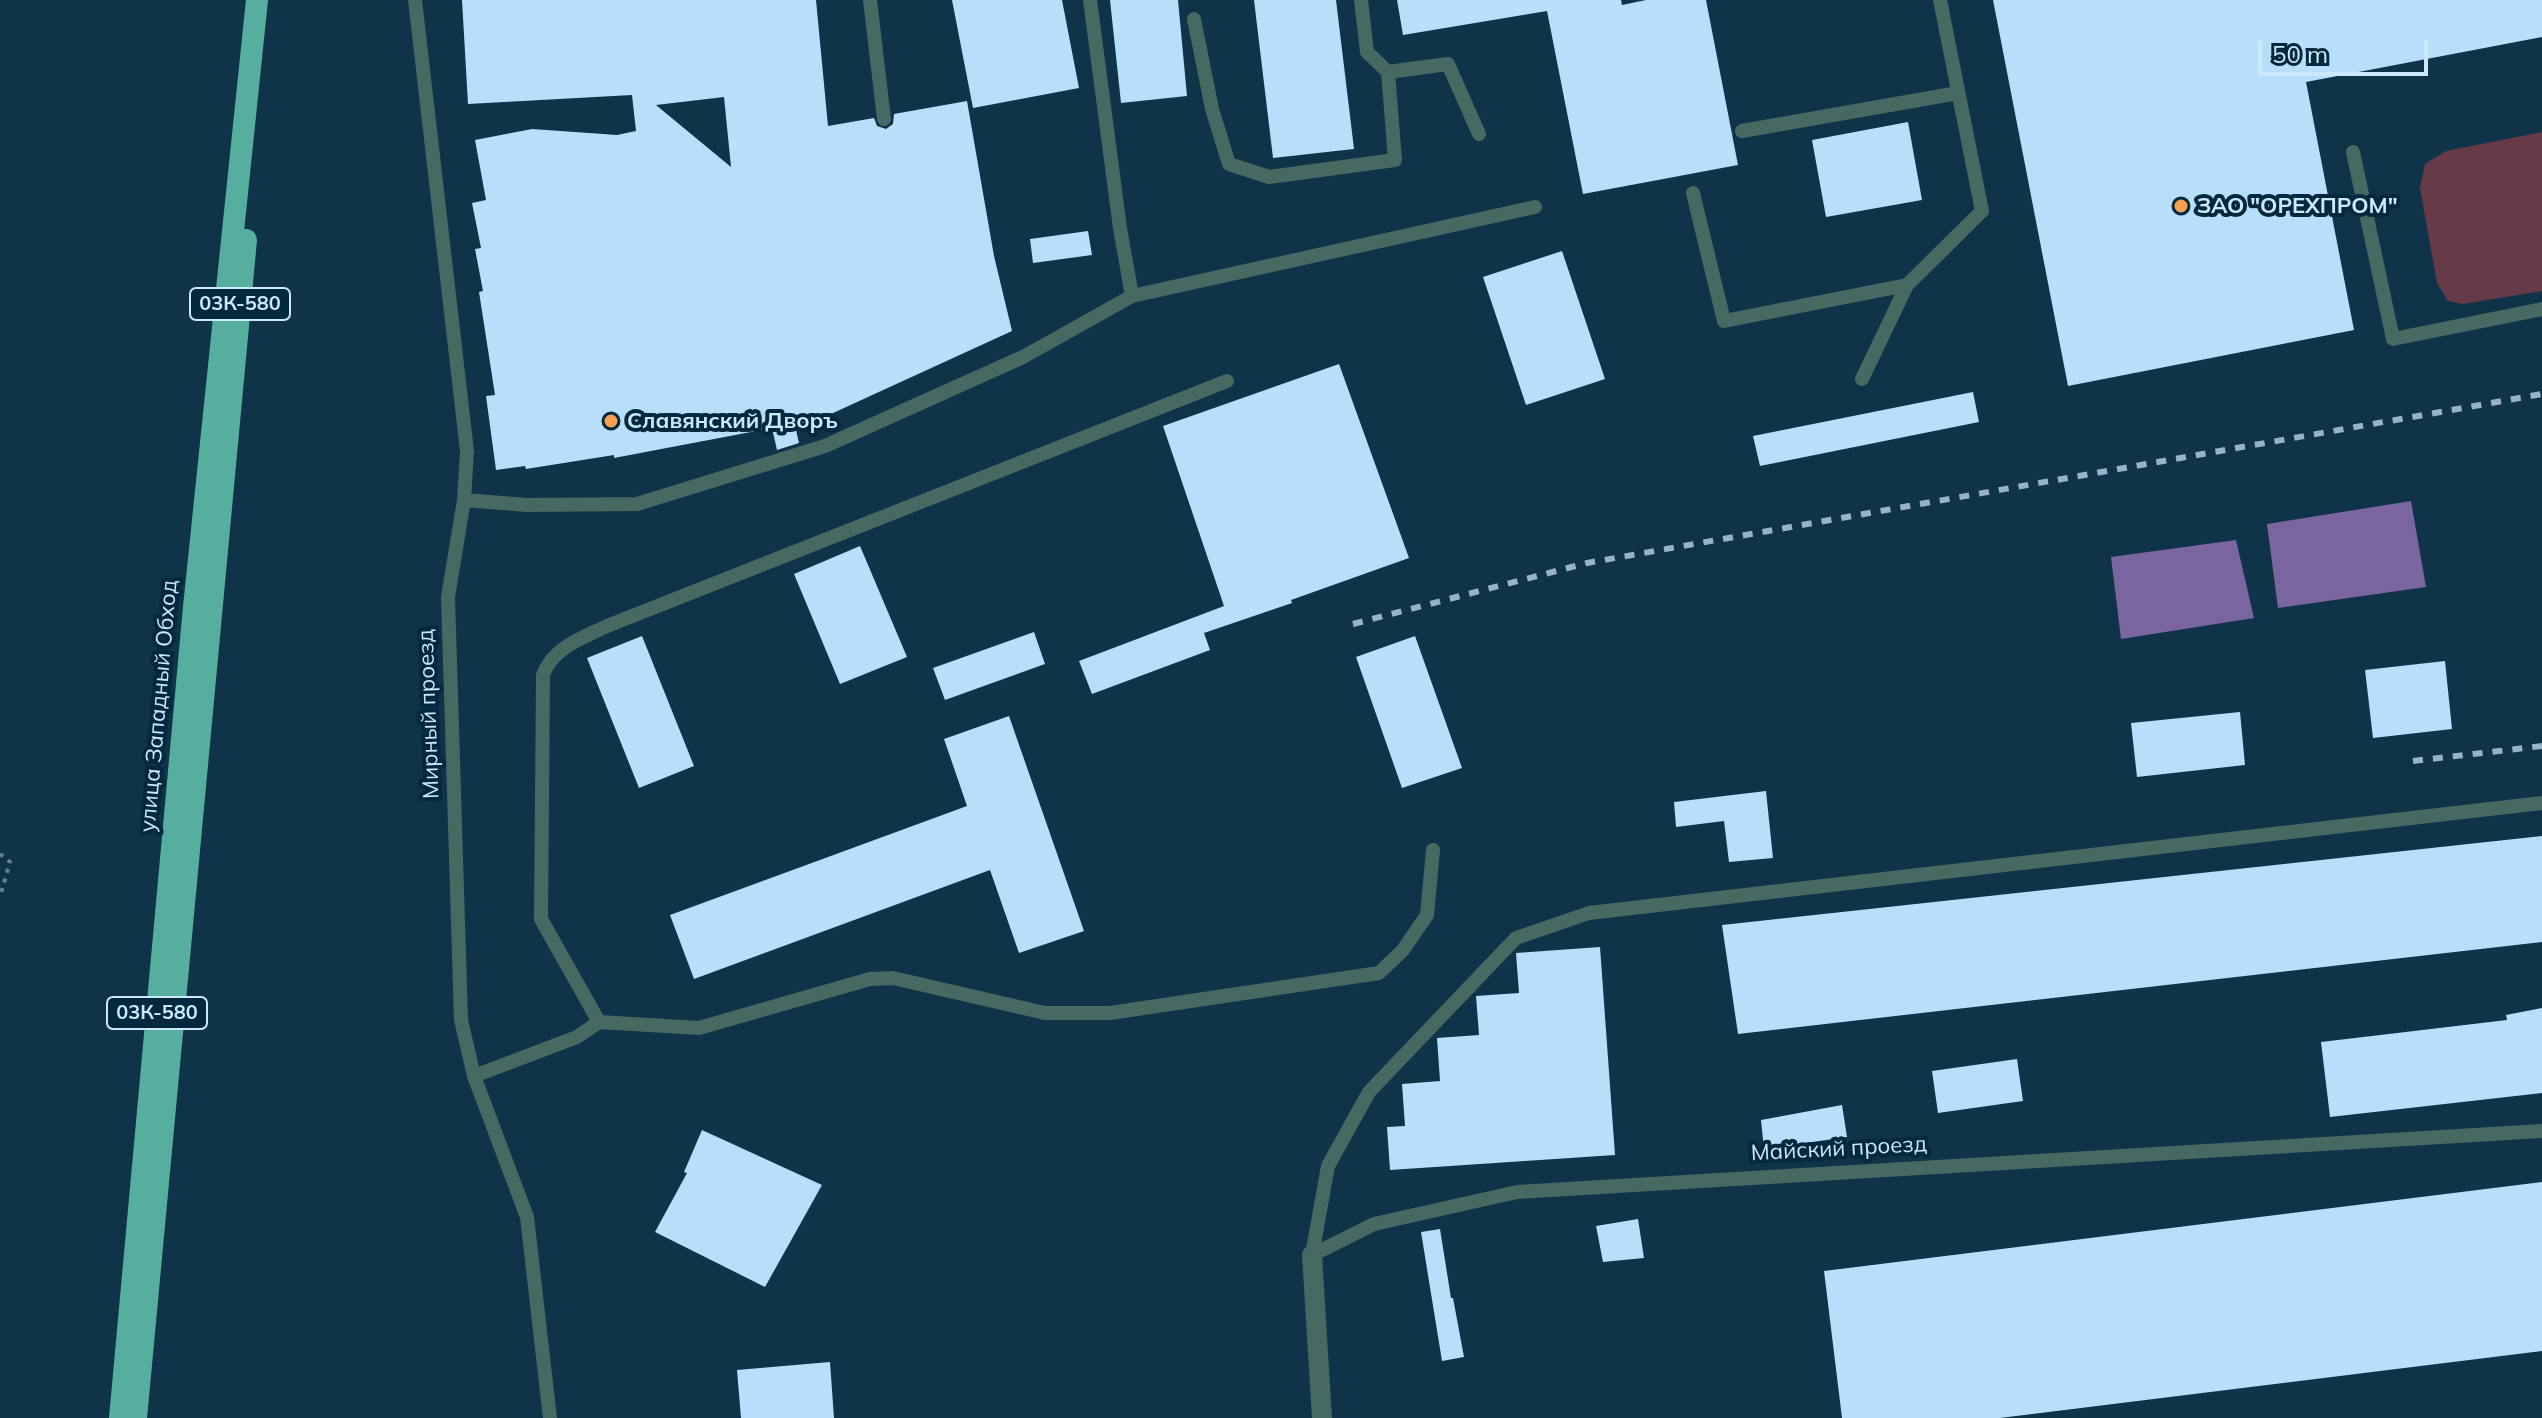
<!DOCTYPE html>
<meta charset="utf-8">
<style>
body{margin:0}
#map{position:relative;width:2542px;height:1418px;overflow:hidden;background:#0f3349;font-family:Mulish,sans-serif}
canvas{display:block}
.scale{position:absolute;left:2258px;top:40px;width:170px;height:36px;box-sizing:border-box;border:4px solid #cde7fb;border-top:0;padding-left:10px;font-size:24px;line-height:28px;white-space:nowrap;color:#cde7fb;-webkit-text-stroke:6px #03293e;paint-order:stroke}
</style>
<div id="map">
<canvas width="2542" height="1418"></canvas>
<div class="scale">50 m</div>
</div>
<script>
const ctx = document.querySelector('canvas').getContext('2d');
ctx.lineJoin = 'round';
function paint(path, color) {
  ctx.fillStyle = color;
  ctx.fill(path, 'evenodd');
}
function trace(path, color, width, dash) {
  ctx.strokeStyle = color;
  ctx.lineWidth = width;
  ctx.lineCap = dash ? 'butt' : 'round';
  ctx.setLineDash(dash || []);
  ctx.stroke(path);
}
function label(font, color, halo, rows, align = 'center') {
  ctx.font = font + ' Mulish,sans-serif';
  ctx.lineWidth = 8;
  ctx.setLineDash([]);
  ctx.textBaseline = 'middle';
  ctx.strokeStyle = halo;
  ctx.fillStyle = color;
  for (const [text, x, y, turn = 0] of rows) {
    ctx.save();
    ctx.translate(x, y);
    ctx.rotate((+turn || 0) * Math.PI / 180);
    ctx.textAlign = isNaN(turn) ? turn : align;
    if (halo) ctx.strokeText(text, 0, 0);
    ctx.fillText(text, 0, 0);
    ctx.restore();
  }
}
const green = new Path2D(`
 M2542,132V291L2463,304L2448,301L2437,283L2420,188L2425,164L2446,151Z`);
const water = new Path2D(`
 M2411,501L2426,587L2278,608L2267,524Z
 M2236,540L2254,618L2121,639L2111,557Z`);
const building = new Path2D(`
 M462,0H816L828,126L874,118L877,126L886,129L893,124L894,114L967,101L994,256L1012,331L796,430L799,443L777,450L772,428L614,458V455L526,469L525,466L496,470L486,396L495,395L479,292L483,291L475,249L481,248L472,203L486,200L475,140L532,129L617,135L636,131L632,95L468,104ZM724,97L731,167L656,105Z
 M952,0H1062L1079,88L973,108Z
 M1110,0H1178L1187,96L1121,103Z
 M1254,0H1336L1354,149L1273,158Z
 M1397,0H1621L1622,5L1646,0H1706L1738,165L1583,194L1547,11L1403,35Z
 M1993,0H2542V37L2306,82L2354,330L2068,386Z
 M1908,122L1922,200L1826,217L1812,140Z
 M1088,231L1092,255L1033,263L1030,239Z
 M1562,251L1605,379L1526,405L1483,277Z
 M1339,364L1409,558L1291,600L1292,603L1204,633L1210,650L1092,694L1079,661L1224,606L1163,426Z
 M1973,392L1979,422L1760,466L1753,436Z
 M860,546L907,657L840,684L794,574Z
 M1034,632L1045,664L945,700L933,668Z
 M642,636L694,766L639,788L587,658Z
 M1415,636L1462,768L1402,788L1356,657Z
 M2445,661L2452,729L2373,738L2365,670Z
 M2240,712L2245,765L2137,777L2131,723Z
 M1009,716L1084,931L1019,953L990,870L694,979L670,915L967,806L944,739Z
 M1766,791L1773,858L1729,862L1724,821L1676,827L1674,802Z
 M2542,836V942L1738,1034L1722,925Z
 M1600,947L1615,1155L1390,1170L1387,1127L1405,1126L1402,1084L1440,1081L1437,1038L1479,1035L1476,996L1519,993L1516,953Z
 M2542,1008V1093L2330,1117L2321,1042L2507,1020L2506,1015Z
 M2017,1059L2023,1101L1938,1113L1932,1071Z
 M1842,1105L1847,1137L1764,1149L1761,1120Z
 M702,1130L822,1185L765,1287L655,1232L687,1173L684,1172Z
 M2542,1182V1351L2000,1418H1842L1824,1271Z
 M1638,1219L1644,1258L1603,1262L1596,1226Z
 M1440,1229L1451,1298H1453L1464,1357L1442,1361L1421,1232Z
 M830,1362L834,1418H741L737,1370Z`);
const path = new Path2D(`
 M0,854L10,862L0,897`);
const service = new Path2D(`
 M415,0L467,451L464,500L448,597L461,1020L474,1076L527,1217L550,1418
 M870,0L884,119
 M1090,0L1120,228L1132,296
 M1194,19L1212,109L1229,164L1269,177L1395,160L1388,72L1367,52L1361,0
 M1388,72L1448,64L1479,134
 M1742,131L1958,93
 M2353,152L2393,339L2542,309
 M1693,193L1724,321L1907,285L1982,211L1940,0
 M1862,379L1907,285
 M464,500L527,505L637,504L825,446L1023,357L1132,296L1535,207
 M599,1022L541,919L543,675C553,647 583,638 607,626L1227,381
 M474,1076L577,1037L599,1022L699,1028L870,979L893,978L1045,1013H1110L1379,973L1403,950L1427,915L1433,850
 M1312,1255L1328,1166L1369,1092L1516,938L1589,913L2542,803
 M1312,1255L1374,1224L1517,1192L2542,1131`);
const minor = new Path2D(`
 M1312,1255L1322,1418`);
const trunk = new Path2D(`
 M120,1418L194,607L257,0
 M136,1418L246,240`);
const rail = new Path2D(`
 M1353,624L1587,563L2542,394
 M2413,761L2542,746`);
const markers = [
 [2181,206,8,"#fa9f4e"],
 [611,421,8,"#fa9f4e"]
];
const shields = [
 [240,304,100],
 [157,1013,100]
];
const shieldNames = [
 ["03К-580",240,304],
 ["03К-580",157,1013]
];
const poiNames = [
 ["ЗАО \"ОРЕХПРОМ\"",2197,206],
 ["Cлавянский Дворъ",627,421]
];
const streetNames = [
 ["улица Западный Обход",159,706,-85],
 ["Мирный проезд",429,714,-92],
 ["Майский проезд",1839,1149,-3]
];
paint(green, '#673a48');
paint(water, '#7a65a0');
paint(building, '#b7defb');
trace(path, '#628297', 4, [4, 6]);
trace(service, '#466a62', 14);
trace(minor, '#466a62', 20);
trace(trunk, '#56ae9e', 22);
trace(rail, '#96b3c7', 6, [10, 10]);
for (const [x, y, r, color] of markers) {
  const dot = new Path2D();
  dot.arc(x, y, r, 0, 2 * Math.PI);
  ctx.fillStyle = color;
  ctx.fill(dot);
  trace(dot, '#03293e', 3);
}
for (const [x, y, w] of shields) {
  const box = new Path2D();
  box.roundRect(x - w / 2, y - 16, w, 32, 6);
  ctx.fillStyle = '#03293e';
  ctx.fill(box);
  trace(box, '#cde7fb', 2);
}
label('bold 20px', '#cde7fb', null, shieldNames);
label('bold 22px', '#cde7fb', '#03293e', poiNames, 'left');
label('22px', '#cde7fb', '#03293e', streetNames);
</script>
